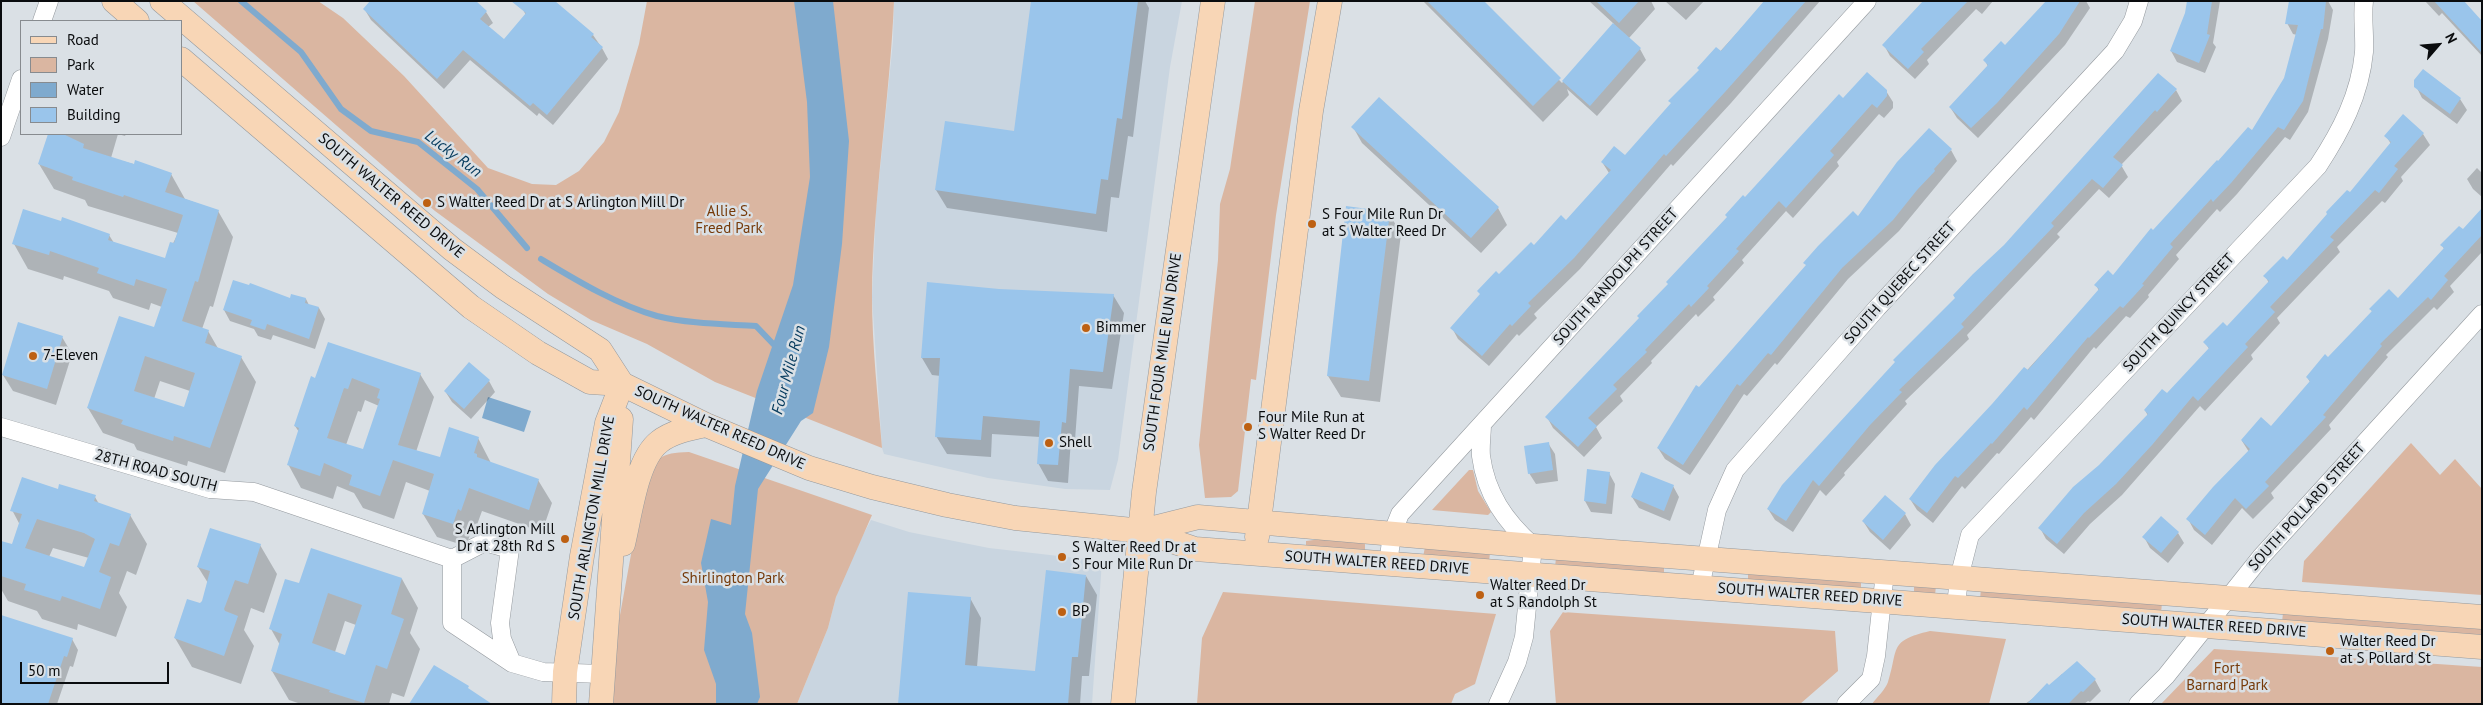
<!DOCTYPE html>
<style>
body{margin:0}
#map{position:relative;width:2483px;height:705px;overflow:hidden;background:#dae0e5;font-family:"PT Sans",sans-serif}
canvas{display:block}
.frame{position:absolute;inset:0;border:2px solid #0a0c0e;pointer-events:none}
.legend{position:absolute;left:20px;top:20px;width:162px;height:115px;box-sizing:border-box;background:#dae0e5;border:1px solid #878b8f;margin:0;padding:6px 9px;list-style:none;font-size:15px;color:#0a0c0e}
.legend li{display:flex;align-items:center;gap:10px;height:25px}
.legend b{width:25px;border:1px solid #878b8f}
.north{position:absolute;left:2413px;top:20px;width:50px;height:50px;-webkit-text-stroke:4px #dae0e5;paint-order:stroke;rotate:63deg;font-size:14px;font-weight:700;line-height:20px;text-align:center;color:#0a0c0e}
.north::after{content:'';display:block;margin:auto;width:18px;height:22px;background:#0a0c0e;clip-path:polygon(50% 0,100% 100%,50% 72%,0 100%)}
.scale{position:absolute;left:20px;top:662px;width:149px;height:22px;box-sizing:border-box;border:2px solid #0a0c0e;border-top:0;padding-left:6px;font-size:15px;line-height:18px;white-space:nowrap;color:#0a0c0e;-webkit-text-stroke:4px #dae0e5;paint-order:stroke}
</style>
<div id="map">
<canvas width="2483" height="705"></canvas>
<div class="frame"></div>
<ul class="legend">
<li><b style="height:6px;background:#f8d6b6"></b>Road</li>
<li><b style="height:14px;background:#dab6a1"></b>Park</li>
<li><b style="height:14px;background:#7faace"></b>Water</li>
<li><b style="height:14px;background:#9ac5eb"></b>Building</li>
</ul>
<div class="north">N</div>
<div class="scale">50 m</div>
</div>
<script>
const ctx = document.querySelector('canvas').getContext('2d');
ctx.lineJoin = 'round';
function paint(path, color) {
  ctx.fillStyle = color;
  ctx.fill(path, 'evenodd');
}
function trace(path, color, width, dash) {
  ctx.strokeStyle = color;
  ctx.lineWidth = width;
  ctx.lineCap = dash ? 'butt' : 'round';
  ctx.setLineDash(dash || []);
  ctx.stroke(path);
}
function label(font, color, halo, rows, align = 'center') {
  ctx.font = font + ' "PT Sans",sans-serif';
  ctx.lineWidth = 5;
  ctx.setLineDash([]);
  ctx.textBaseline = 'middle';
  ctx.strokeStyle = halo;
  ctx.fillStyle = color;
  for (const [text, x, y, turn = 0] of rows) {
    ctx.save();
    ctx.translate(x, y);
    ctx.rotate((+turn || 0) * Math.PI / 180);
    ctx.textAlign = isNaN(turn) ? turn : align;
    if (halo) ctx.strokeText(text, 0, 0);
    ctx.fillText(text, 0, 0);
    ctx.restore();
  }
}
const built = new Path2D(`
 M894,1H1182L1170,67L1118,460L1110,490L1065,489L988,478L884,454L882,448L872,297L876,209L893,41Z
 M871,520L909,532L989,548L1102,561L1092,704H797L828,628L842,574Z`);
const green = new Path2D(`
 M193,1H318L343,18L404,76L488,168L532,184L556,185L579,171L604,142L619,112L639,44L647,1H894C890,100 873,198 872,296C872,347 878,398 882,448L715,382L647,344L591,320L548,294L435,211Z
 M1255,1H1310L1276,215L1256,380L1251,379L1238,491L1231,497L1205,498L1199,445L1218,260L1220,204L1230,169Z
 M2411,443L2440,475L2455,459L2482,489V595L2302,582L2304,561Z
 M689,452L872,515L836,597L828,628L797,704H609L612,659L644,483C655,457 660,453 689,452Z
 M1469,470H1473L1478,491L1491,512L1488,515L1432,510Z
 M1321,539L1365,542V552L1306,548V541Z
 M1425,547L1490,553L1489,562L1423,557Z
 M1556,558L1664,567V575L1555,567Z
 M1748,573L1861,580V589L1748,581Z
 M1914,584L1936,586L1935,595L1914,593Z
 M1981,589L2162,603L2161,613L1980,599Z
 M1223,592L1496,614L1475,684L1455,694L1451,704H1197L1202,638Z
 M1563,612L1835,631L1838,671L1800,704H1556L1550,631Z
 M2283,613L2482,628V636L2282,622Z
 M1930,631L2006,639L1989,704H1872C1877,697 1885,690 1888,682C1899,648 1888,641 1930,631Z
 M2214,649L2482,667V704H2161Z`);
const water = new Path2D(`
 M794,1H833L849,141L842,244L829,347L813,413L801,421L758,489L745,614L752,633L760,697L757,704H716V684L704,650L708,602L701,563L711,519L731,525L735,486L757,391L793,285L810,177L807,102Z
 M488,397L531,411L524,432L482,418Z`);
const shadow = new Path2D(`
 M475,1L486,12L493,23L488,27L505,41L526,15L523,10L593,35L602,48L608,59L553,125L539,113L537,116L470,60L444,89L371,20L365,10Z
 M1032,1H1145L1149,8L1133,137L1128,136L1119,198L1111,197L1107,232L947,208L936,190L1016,132Z
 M1423,1H1482L1562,83L1614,24L1589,1H1651L1655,9L1629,38L1640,49L1646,60L1597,116L1567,89L1569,95L1543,122Z
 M1665,1H1704L1686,20Z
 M1766,1H1820L1731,103L1673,166L1671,164L1580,269L1534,314L1537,318L1519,336L1517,334L1489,366L1458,339L1452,328L1499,276L1566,222L1609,173L1602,162L1625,156Z
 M1924,1H1993L1982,14L1976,9L1927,60L1929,64L1915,79L1890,56L1884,45Z
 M2047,1H2086L2090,8L2065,45L1978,138L1957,118L1950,107L1988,67L1985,60L2006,47Z
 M2188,1H2220L2213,43L2216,47L2205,73L2177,62L2171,51L2186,13Z
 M2290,1H2328L2333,10L2328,39L2308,112L2290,140L2285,137L2237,194L2220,212L2217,209L2176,255L2179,259L2148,295L2149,297L2130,318L2126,316L2096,349L2094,347L2034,420L2031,417L1999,454L1997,453L1965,489L1962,486L1933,523L1917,510L1910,499L2099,291L2096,285L2113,277L2219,163L2252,132L2286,78L2297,35L2293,34L2287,23Z
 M2425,1H2459L2482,23V56L2442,13L2439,16Z
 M2423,71L2460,99L2467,110L2457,124L2422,98L2416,86Z
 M2176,90L2182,101L2121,165L2128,177L2109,198L2099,189L2057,234L2060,237L1967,335L1969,339L1905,401L1907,404L1844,473L1845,475L1826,496L1820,490L1793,532L1775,520L1768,509L1956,298L1954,296Z
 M1886,91L1893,102V108L1884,118L1879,114L1837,162L1839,166L1793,218L1786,211L1742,260L1744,263L1713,297L1715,300L1698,317L1696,314L1651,361L1652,363L1620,396L1623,401L1596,427L1602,438L1584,457L1553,428L1547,417L1640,319L1745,198L1844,100Z
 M2404,116L2423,134L2430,145L2401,177L2403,181L2385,203L2382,201L2337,247L2340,252L2277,318L2280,323L2251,355L2253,359L2205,411L2200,406L2122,495L2090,524L2064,554L2046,539L2040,528L2148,416L2145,410L2167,394L2209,349L2205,342L2228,328L2269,283L2265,276L2287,261L2350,194L2391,144L2386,136Z
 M1353,127L1498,208L1507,225L1481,253L1362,143Z
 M64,134H126L125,136L118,134L111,158L171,174L185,199L218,211L233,237L213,307L210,306L202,329L208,331L219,350L241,357L256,382L225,473L188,461L187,466L137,450L134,444L103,433L88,408L155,328L162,307L151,303L149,310L113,298L109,291L64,276L63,280L28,269L14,244L109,235L114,243L165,260L178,233L88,206L85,200L54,189L39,164ZM160,381L190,391L185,408L154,399Z
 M1951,150L1957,161L1899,231L1848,279L1777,365L1775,363L1747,396L1744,394L1690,475L1665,459L1658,448L1699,389L1858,218Z
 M2477,168L2482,173V197L2473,189L2467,179Z
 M2482,210V252L2450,286L2454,292L2437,310L2434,307L2386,355L2388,357L2329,425L2331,429L2271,493L2274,498L2253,519L2242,508L2212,545L2194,530L2188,519L2249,452L2242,441L2271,428L2310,382L2307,377L2329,359L2372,312L2371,309L2398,300L2444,249L2442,245L2463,231Z
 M1389,213L1401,234L1380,402L1341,397L1328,376Z
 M999,290L1113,295L1124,313L1112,389L1079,386L1075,440L1071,439L1068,483L1048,481L1038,463L1040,437L992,434L991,457L947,454L936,436L941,376L932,375L922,358Z
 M291,299H306L309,305L319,308L325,319L315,349L273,335L271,340L258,336L254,329L230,321L224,310Z
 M62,337L72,354L56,405L13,391L3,375Z
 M420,374L434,397L416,452L440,458L478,438L491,463L538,480L552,503L542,532L482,511L474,533L471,532L466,546L437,537L423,514L430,491L406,482L394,519L363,508L354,493L337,486L333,499L301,488L288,464L299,432L295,426L316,379ZM365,400L379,406L364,451L346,445L358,411L361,412Z
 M489,381L495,392L471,419L452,402L445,391Z
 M1548,443L1555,454L1558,481L1536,484L1529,473Z
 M1609,473L1615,484L1612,514L1591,512L1585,501Z
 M1673,486L1679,497L1670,521L1639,508L1632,497Z
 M58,491L95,497L99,504L130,515L147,544L136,575L127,571L119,593L127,607L116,637L78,624L77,630L42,619L37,611L8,601L1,589V543L13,546L20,525L12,510ZM53,548L89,558L84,569L49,557Z
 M1905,514L1911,525L1890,550L1870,532L1863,521Z
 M2178,533L2184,543L2168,563L2150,548L2144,537Z
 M260,545L277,574L264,613L251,608L244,630L254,646L241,684L192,667L175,638L203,602L208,583L198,567Z
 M1086,576L1097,595L1089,676H1082L1080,704H900L970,598L981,618L977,667L1036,672Z
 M402,579L418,608L410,633L420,649L404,697L392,693L389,704H301L289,700L272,671L280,645L271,629L300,585ZM345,621L356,625L346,656L335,652Z
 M72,639L78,650L73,667L70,666L57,704H1Z
 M2062,674L2064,676L2095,680L2101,691L2090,702L2088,701L2084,704H2025L2049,687Z`);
const stream = new Path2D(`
 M241,1L301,52L341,109L371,131L418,142L477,189L527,248
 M541,259C576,280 617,305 657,316C689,324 724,324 756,326L778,349`);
const building = new Path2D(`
 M370,1H476L487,11L480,19L504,39L526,13L511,1H555L594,34L591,37L603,47L547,115L533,103L530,106L463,50L437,79L363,9Z
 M1031,1H1138L1122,119L1117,118L1108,180L1101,179L1096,214L935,190L945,121L1014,131Z
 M1427,1H1484L1561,78L1533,106Z
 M1596,1H1639L1619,23Z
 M1764,1H1806L1725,92L1666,156L1664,154L1574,258L1528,303L1531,306L1512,326L1510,324L1482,356L1450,328L1480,294L1477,291L1496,271L1499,274L1531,242L1534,245L1561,215L1566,220L1611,170L1601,162L1614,146L1625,155L1671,103L1668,101L1699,70L1697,68L1716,47L1721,51Z
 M1923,1H1968L1921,49L1924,52L1908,69L1882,45Z
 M2046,1H2080L2059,34L1997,103L1971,128L1949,107L1988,65L1983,60L2001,41L2005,45Z
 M2187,1H2212L2207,34L2210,35L2199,63L2170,51L2185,13Z
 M2289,1H2326L2323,29H2321L2303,101L2284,130L2278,127L2231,183L2213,202L2211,199L2170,244L2173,247L2142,284L2144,285L2123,308L2120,306L2089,338L2088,337L2027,410L2024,407L1992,444L1991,443L1958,478L1955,476L1927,513L1909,499L1935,465L1992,404L2024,367L2028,370L2099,289L2094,285L2108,270L2113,275L2151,228L2153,230L2217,160L2218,161L2248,127L2252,130L2284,78L2298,25L2285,24Z
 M2434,1H2464L2482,21V53Z
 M1613,23L1641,48L1590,106L1562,81Z
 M2423,69L2461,98L2450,114L2414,87V80Z
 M1867,72L1887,90V96L1877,108L1872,104L1830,151L1834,155L1786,208L1779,201L1736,249L1739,251L1707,286L1709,288L1691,307L1689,304L1645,350L1647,352L1613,385L1617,389L1588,418L1597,426L1578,447L1545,417L1639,318L1637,316L1668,284L1666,282L1727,217L1725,215L1743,195L1745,197L1839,94L1843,98Z
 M2158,73L2177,89L2157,112L2155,110L2113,157L2123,165L2103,188L2092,179L2051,223L2054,226L1961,324L1964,327L1899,390L1902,392L1870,425L1819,486L1813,480L1786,521L1767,509L1782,485L1895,362L1893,360L1955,298L1953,295L1973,274L2004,245Z
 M1379,97L1499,207L1471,238L1351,127Z
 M2403,114L2424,133L2394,166L2398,169L2379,193L2375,190L2330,237L2334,240L2270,307L2275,312L2245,344L2248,347L2198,401L2193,396L2152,445L2116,484L2084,513L2057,544L2038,528L2073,487L2099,465L2148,414L2144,410L2162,389L2167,393L2209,348L2203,342L2223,322L2227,326L2269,281L2263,276L2283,256L2287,260L2327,214L2326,212L2347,190L2350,192L2391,142L2384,136Z
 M1929,128L1952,149L1934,169L1935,171L1917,190L1893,220L1842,268L1771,355L1768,353L1740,386L1737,384L1683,465L1657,448L1696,385L1699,387L1806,265L1803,263L1818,246L1853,211L1858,216L1897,162Z
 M48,134H63L84,144L83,148L134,164L135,160L172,173L165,192L219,210L198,282L195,281L182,321L209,330L205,343L242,356L210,448L174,436L173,441L121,424L123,420L87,408L119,316L154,327L167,289L136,279L134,286L97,273L99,268L50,251L49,255L12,244L23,209L61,221L62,217L110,234L108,240L165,258L170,242L174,243L183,215L124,195L123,197L72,180L73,177L38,164ZM145,356L195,373L184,407L134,391Z
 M1346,206L1390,212L1369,381L1327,376Z
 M2482,208V235L2444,276L2448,280L2431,300L2428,297L2380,344L2382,346L2323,415L2326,417L2265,482L2269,486L2246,509L2235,498L2205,535L2186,519L2213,487L2250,449L2241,440L2261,417L2271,426L2310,381L2306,377L2325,354L2328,357L2372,311L2369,309L2389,289L2398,298L2444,248L2440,245L2459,226L2463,229Z
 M233,280L249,285L250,283L290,298L291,294L306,298L305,303L319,307L309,339L267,324L265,330L250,325L252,320L223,310Z
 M927,282L999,289L1114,294L1103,372L1070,369L1066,423L1062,422L1058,465L1037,464L1040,421L983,416L981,440L935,437L940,358H921Z
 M18,322L63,336L47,389L2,375Z
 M328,342L421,373L398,445L440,457L449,427L479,437L474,453L477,454V457L539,479L529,510L469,488L461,511L458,509L453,524L422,514L434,474L393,460L380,496L349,485L352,475L324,463L320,476L287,465L299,428L294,426L311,376L315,378ZM352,378L380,389L377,398L380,399L363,449L327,438L344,388L348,389Z
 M469,362L490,380L464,409L444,391Z
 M1549,442L1553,470L1528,474L1524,446Z
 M1587,469L1610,472L1606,504L1584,501Z
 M1641,472L1674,485L1664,511L1631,497Z
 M22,477L58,489L59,484L96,495L94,501L131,514L119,546L110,543L99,572L111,577L100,609L62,596L60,601L24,590L26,584L1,576V541L12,544L22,514L10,511ZM37,519L84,533L95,539L84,567L25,548Z
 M1885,495L1906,513L1883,540L1862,521Z
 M2161,516L2179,532L2161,553L2142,537Z
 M210,528L261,544L248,584L235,580L224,609L225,611L238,616L224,656L174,638L187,599L200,603L202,601L210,571L197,567Z
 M311,548L402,578L391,614L404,619L387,669L376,665L364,703L329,692L330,690L271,671L282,634L269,629L285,579L299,583ZM328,593L362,605L345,655L312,643Z
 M1046,570L1086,575L1078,657H1072L1068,704H898L908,592L971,597L965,665L1035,671Z
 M1,615L73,638L67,657L64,656L48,704H1Z
 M2077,661L2096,679L2083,692L2081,691L2068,704H2027L2047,683L2049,685Z
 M434,665L469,686L468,688L492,704H409Z`);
const street = new Path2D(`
 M42,21L49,1
 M1,137L21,79
 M1482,424C1482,434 1480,446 1481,456C1486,494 1505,521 1533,546L1524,637L1517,662L1498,704
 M1,427L210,489L254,492L452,559L485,542L510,549L500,623L502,639L512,663
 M452,559V623L512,663L543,672L602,674
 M1388,564L1392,534L1400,514L1867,1
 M1700,587L1717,510L1735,470L1877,308L2115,51L2133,21L2139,1
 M1956,606L1959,578L1970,535L2318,166C2341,131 2360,95 2364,52C2365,35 2362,18 2364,1
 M1846,704L1871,679L1876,656L1885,572
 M2138,704L2166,676L2261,557L2482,314`);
const secondary = new Path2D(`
 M114,1L137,21
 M162,1L452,249L503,287L600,350L622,384
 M181,59L471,307L538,353L590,382L622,384L706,425L809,468L872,487L947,505L1015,518L1142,531L1195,549L2482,647
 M1142,531L1198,517L1533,546L2482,617
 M1257,537L1311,111L1330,1
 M623,544C630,516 636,460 659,442C671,432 691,428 706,425
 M564,704L565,672L582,556L607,423L622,384
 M601,704L621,419
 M1123,704L1144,492L1213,1`);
const markers = [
 [427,203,5,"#bd6012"],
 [1312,224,5,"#bd6012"],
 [1086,328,5,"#bd6012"],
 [33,356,5,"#bd6012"],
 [1248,427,5,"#bd6012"],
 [1049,443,5,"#bd6012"],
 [565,539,5,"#bd6012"],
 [1062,557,5,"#bd6012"],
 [1480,595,5,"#bd6012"],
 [1062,612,5,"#bd6012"],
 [2330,651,5,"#bd6012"]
];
const streetNames = [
 ["SOUTH WALTER REED DRIVE",391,196,40],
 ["SOUTH RANDOLPH STREET",1616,277,-48],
 ["SOUTH QUEBEC STREET",1900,283,-48],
 ["SOUTH QUINCY STREET",2179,313,-47],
 ["SOUTH FOUR MILE RUN DRIVE",1163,352,-82],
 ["SOUTH WALTER REED DRIVE",720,428,24],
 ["28TH ROAD SOUTH",156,471,15],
 ["SOUTH POLLARD STREET",2307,507,-48],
 ["SOUTH ARLINGTON MILL DRIVE",592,518,-80],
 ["SOUTH WALTER REED DRIVE",1377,563,4],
 ["SOUTH WALTER REED DRIVE",1810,595,4],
 ["SOUTH WALTER REED DRIVE",2214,626,4]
];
const poiNames = [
 ["S Walter Reed Dr at S Arlington Mill Dr",437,203],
 ["S Four Mile Run Dr",1322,215],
 ["at S Walter Reed Dr",1322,232],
 ["Bimmer",1096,328],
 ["7-Eleven",43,356],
 ["Four Mile Run at",1258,418],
 ["S Walter Reed Dr",1258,435],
 ["Shell",1059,443],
 ["S Arlington Mill",555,530,"right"],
 ["Dr at 28th Rd S",555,547,"right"],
 ["S Walter Reed Dr at",1072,548],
 ["S Four Mile Run Dr",1072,565],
 ["Walter Reed Dr",1490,586],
 ["at S Randolph St",1490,603],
 ["BP",1072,612],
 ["Walter Reed Dr",2340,642],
 ["at S Pollard St",2340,659]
];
const parkNames = [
 ["Allie S.",729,212],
 ["Freed Park",729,229],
 ["Shirlington Park",733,579],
 ["Fort",2227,669],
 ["Barnard Park",2227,686]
];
const waterNames = [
 ["Lucky Run",453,154,37],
 ["Four Mile Run",789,370,-75]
];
paint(built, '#c9d5e0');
paint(green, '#dab6a1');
paint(water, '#7faace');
paint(shadow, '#0003');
trace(stream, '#7faace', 6);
paint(building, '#9ac5eb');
trace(street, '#94999e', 19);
trace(secondary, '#94999e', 25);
trace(street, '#fff', 18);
trace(secondary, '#f8d6b6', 24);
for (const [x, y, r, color] of markers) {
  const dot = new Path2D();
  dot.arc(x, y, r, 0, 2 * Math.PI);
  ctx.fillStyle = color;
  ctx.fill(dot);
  trace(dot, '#dae0e5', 2);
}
label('15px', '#0a0c0e', '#dae0e5', streetNames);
label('15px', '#0a0c0e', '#dae0e5', poiNames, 'left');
label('15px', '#763a09', '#dae0e5', parkNames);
label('italic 16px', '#04395c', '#dae0e5', waterNames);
</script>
